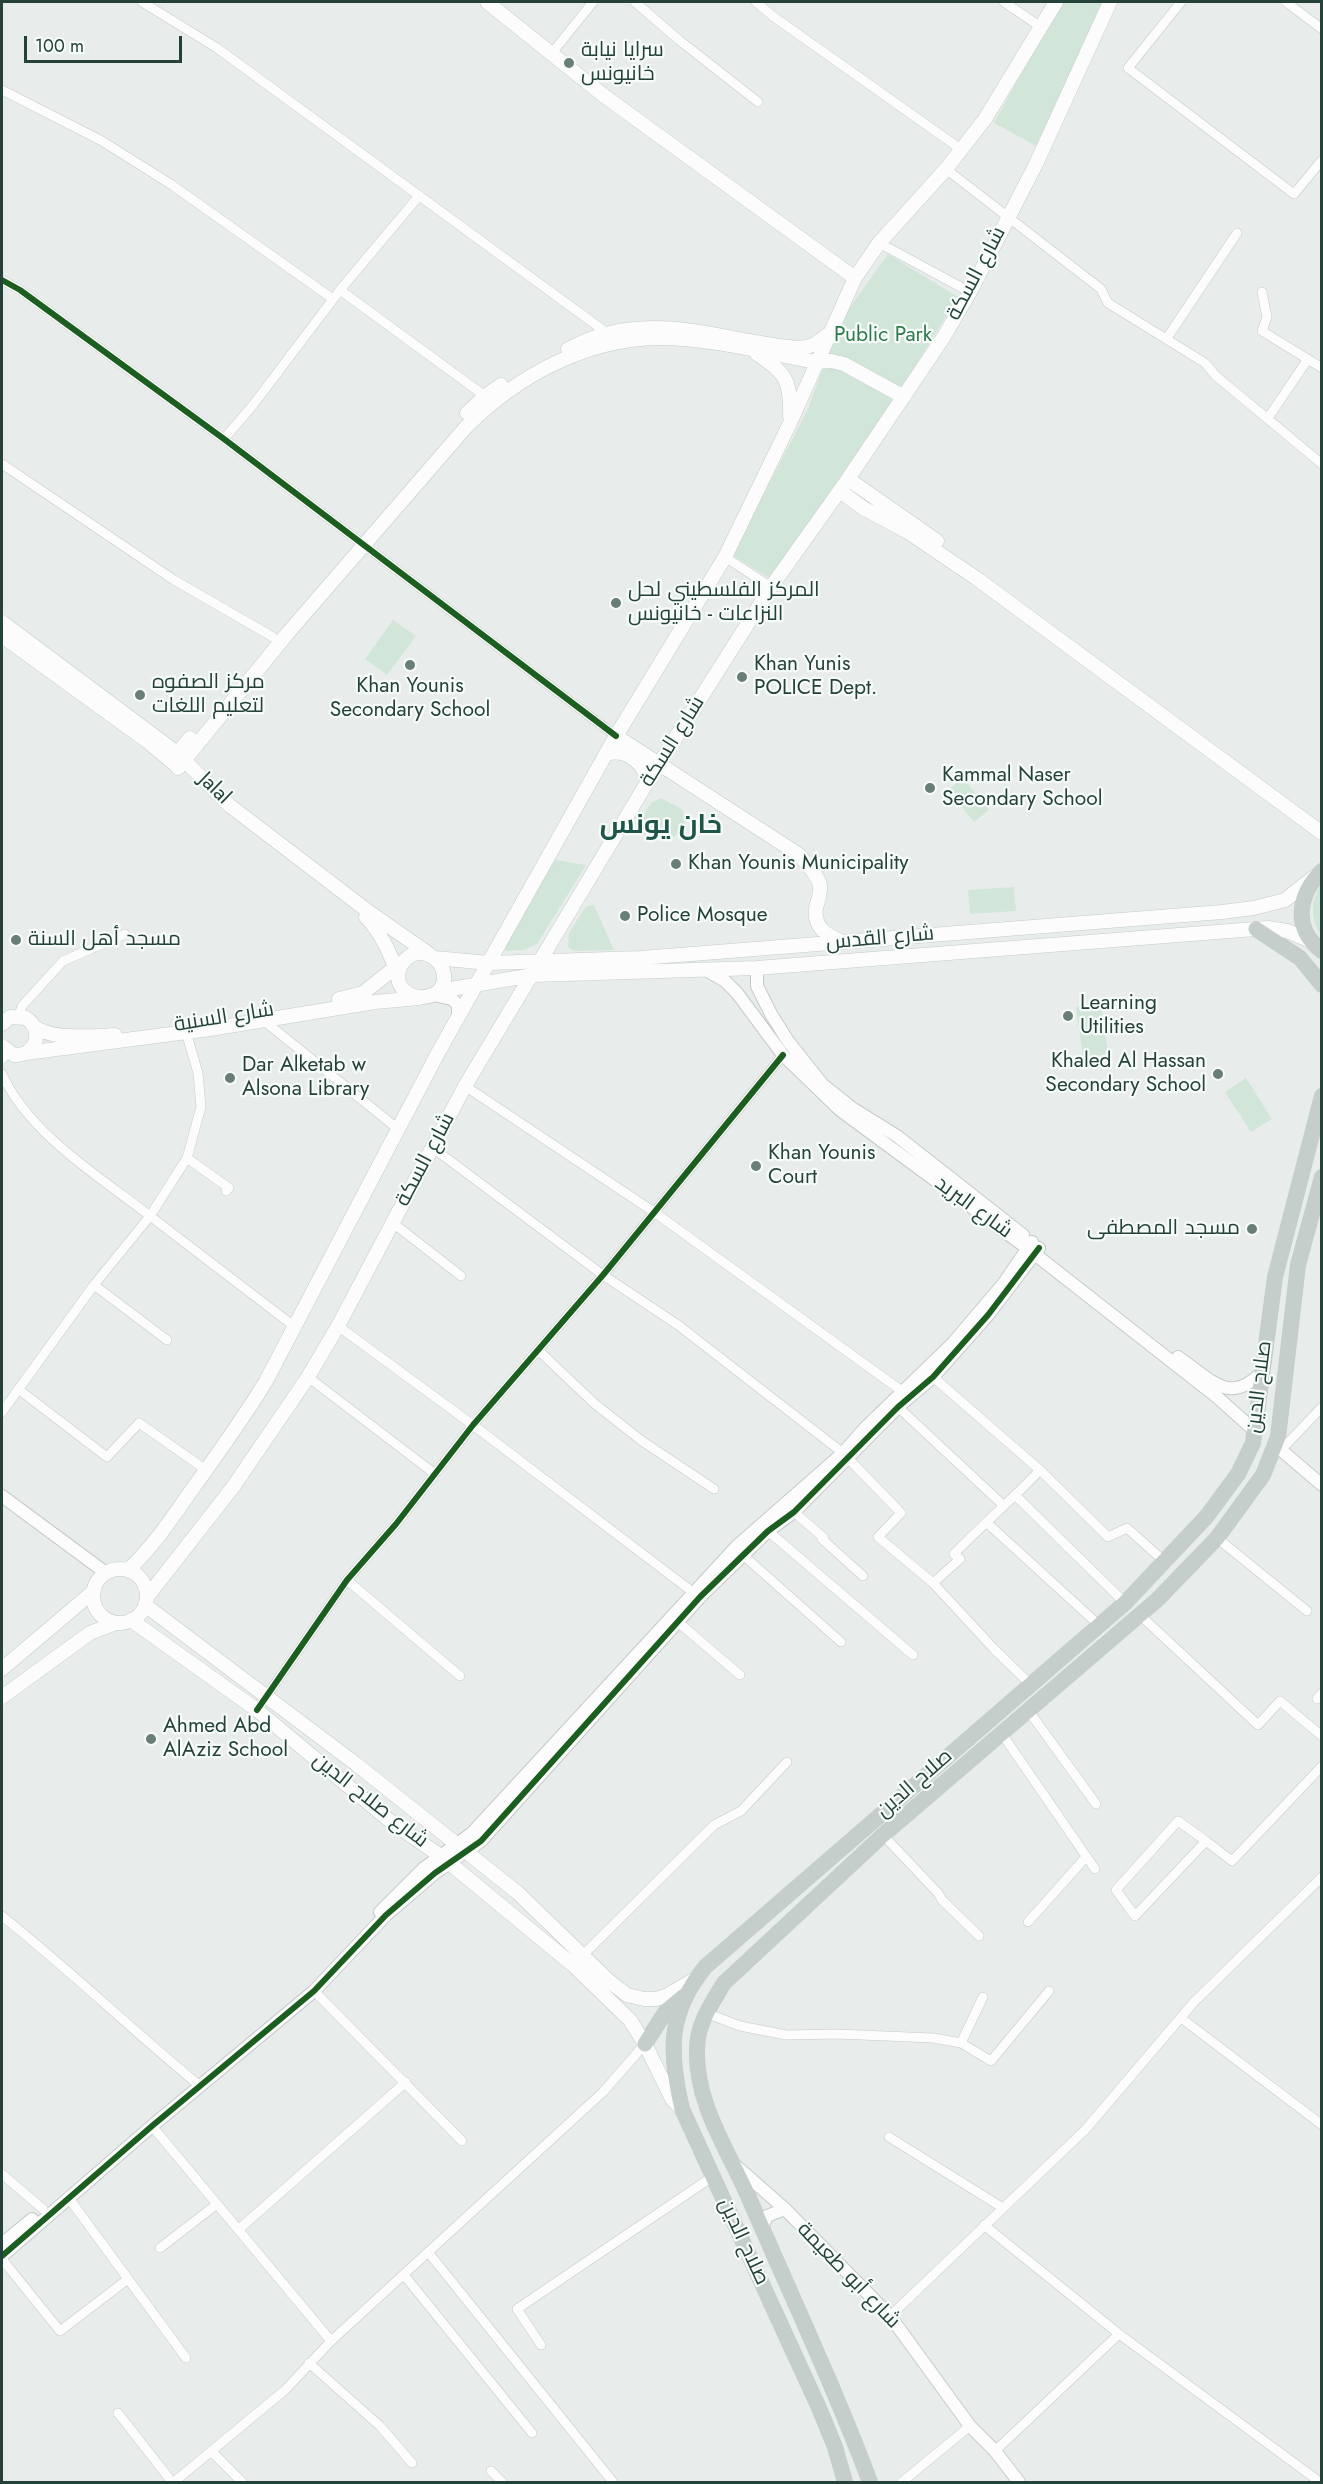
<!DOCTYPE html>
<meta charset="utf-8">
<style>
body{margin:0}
#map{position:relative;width:1323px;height:2484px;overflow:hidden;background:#e8edeb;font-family:Jost,sans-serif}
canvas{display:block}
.frame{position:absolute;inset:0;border:3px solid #24423a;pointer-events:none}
.scale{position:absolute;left:24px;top:36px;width:158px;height:27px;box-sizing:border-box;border:3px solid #24423a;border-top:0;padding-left:8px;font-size:18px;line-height:21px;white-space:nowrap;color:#24423a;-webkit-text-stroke:4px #f7fbf9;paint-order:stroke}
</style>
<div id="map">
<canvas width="1323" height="2484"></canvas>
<div class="frame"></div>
<div class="scale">100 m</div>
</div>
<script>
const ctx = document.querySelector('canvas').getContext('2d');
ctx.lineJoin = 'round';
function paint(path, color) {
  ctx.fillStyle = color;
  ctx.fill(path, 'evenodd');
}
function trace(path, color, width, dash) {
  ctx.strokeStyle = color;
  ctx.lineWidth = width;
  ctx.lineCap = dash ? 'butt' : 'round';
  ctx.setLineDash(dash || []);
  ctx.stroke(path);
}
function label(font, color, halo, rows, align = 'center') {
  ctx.font = font + ' Jost,Cairo,sans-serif';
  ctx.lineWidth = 4.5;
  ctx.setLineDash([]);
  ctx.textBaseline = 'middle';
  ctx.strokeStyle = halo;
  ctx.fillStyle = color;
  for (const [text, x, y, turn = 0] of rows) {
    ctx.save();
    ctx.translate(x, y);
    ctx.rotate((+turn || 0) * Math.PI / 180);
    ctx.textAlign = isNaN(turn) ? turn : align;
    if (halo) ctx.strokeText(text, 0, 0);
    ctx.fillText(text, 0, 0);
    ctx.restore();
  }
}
const green = new Path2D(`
 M1061,2H1106L1038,147L994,123Z
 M888,254L958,297L907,379L771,579L732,555L807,411L841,320Z
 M393,620L416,636L387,675L365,659Z
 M963,778L989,810L974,822L948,790Z
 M661,798L682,809L686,821L674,837L671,835L668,837L660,831L652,841L634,829L651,803Z
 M555,860L586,865L537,944L524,950L506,951L504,944Z
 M1321,885V935C1310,919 1310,901 1321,885Z
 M1014,887L1016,911L970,914L968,890Z
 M594,905L614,950L574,951L568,947L569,933L586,906Z
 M1101,1004L1108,1054L1083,1058L1076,1007Z
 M1246,1078L1272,1119L1251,1132L1225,1092Z`);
const minor = new Path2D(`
 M142,2L217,48L607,333
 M635,2L679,40L758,102
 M756,2L774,17L962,150
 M1004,2L1041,27
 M1181,2L1128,68L1294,194L1322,160
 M1286,2L1322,29
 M552,53L593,2
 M2,90L102,141L172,185L333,299
 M946,169L1101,289L1108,303L1205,363L1216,376L1322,464
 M879,243L970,292
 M2,280L20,290L224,439L616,736
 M340,290L485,396
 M1262,292L1267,317L1262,331L1322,368
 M1167,338L1237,233
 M1268,418L1308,359
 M224,439L253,405L340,290L419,196
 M2,464L174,580L273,637
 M725,557L771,587
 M19,1016L22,1006L63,961L125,934
 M263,1020L398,1129
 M2,1059L8,1053
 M2,1074C29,1134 100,1177 150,1216L187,1158L201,1107L198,1073L186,1032
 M465,1086L654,1212L906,1394
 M433,1148L603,1275L678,1325L843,1453L901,1513L878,1537L933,1583L994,1649L1030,1684
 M187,1158L229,1188L226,1191
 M393,1223L461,1276
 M94,1285L167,1340
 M338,1326L473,1425L698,1596
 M538,1350L595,1404L642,1441L714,1489
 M308,1377L435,1474
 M933,1377L1040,1470L1108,1537L1127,1528L1165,1562
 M18,1389L107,1457L139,1423L206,1470
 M898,1407L1003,1505
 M2,1412L94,1285L150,1216L295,1327
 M1282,1449L1322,1407
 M1016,1496L1125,1603
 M794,1512L824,1538L822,1539L863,1576
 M986,1522L1100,1626
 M768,1531L913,1655
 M1217,1538L1307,1611
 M743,1555L841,1642
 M347,1580L460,1676
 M933,1583L960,1559L954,1554C982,1525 1013,1499 1040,1470
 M1140,1615L1258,1725L1280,1701L1322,1736
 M678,1622L740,1675
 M1317,1699L1322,1693
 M257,1710L347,1580L396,1524L473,1425L603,1275L783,1055
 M1028,1710L1096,1804
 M1002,1734L1095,1869
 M883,1835L938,1893L942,1900L979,1936
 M1206,1841L1178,1821L1116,1890L1135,1916L1206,1841L1232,1861L1322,1766
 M2,1916C70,1970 133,2031 200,2086
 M1028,1922L1086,1857
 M583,1955L714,1825L741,1811L787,1762
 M314,1991L462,2141
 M706,2013L740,2026L786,2035L837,2034L933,2038L961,2043L991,2061L1049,1991
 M1181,2018L1322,2125
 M961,2043L983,1997
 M152,2126L331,2341
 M889,2137L1003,2208
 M2,2174L43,2209
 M68,2197L186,2358
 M984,2225L1119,2334L995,2451
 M238,2230L406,2082
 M160,2248L217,2204
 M428,2252L613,2482
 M2,2259L60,2331L128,2279
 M404,2275L532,2433
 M890,2316L1085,2130L1194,2002L1322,1877
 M1119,2334L1320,2482
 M541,2345L517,2309L712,2177
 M309,2363L380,2426L412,2463
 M118,2413L172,2482
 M211,2451L242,2482
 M491,2471L502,2482
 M174,2482L285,2390L331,2341L603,2092L645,2044
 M902,2482L970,2426`);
const tertiary = new Path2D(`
 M757,968V986L771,1014L788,1041L823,1085L852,1108L897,1136L1023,1235
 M706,970L725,981L737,993L783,1055L840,1110L1027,1248L1217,1397L1255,1431
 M433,995L452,999L458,1005V1017
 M1178,1357C1211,1379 1229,1407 1263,1371
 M1274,1444L1322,1485
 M2,1496L106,1573
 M380,1912L424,1868L472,1833L737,1546L843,1453L865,1428L953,1343L1004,1283L1032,1242
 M735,2165L785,2209L890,2316L970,2426L995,2451L1019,2482
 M762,2228L767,2216L785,2209
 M2,2244L32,2219
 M2,2256L152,2126L314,1991L386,1915L435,1873L481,1841L700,1597L768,1531L794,1512L898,1407L933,1377L988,1315L1039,1248`);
const secondary = new Path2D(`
 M487,2L603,95L855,278
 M568,349C580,343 593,337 606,334C671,316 734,343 798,348C810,348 818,343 827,335
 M757,354C786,373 791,381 790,416
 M467,413L485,396L501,385
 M848,479L937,541
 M840,491L863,508L908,532L976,578L1322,833
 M2,622L177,753L229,805L369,912L429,954
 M2,636L147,741L178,767
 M616,736L798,854C805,862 817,873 820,885C821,893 818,900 816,908C813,928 828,936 843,942
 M606,754C626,748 644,762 648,782
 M171,761L190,738
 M178,768L287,634L466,427C517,376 585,339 659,338C711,338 765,353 817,362L831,361L844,364L904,397
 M366,917C382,934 391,954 398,976
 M435,958L489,963L641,958L1222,912L1254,908L1285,900L1314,877
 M439,991C457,969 423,938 404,961C385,984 415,1009 439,991L533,975L757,968L1268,928L1287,931L1311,941
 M339,999L363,993L401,963
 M2,1024L10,1017L26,1018C44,1030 37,1056 14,1055L2,1046
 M35,1027C52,1040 94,1036 115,1035
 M26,1053L210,1029L375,1002L419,998
 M93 1596a27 27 0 1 1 54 0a27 27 0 1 1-54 0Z
 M128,1570C153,1547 171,1519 191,1491C217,1455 243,1419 266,1381L439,1051L616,736L725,557L790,423L855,278L879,243L946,169L985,119L1056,2
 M147,1597L233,1487L308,1377L338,1326L465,1086L645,786L771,587L848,479L943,338L970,292L1036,164L1110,2
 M145,1605L356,1764L518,1893L609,1981L627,1995L644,1999H656L666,1996L695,1979
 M131,1620L257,1710L390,1821L442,1857L573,1965L630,2020L645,2044L672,2099L682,2109
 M2,1669L94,1591
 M2,1697L90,1633L116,1623`);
const trunk = new Path2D(`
 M1322,871C1298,894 1292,929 1322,951
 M1256,929L1300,958L1322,985
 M645,2044L666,2011L684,1996
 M845,2482L835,2447L819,2408L682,2109C669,2053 667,2014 705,1967L1125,1603L1207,1516L1238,1474L1253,1443L1275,1277L1322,1096
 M870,2482C834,2386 790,2293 749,2198C728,2150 695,2103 697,2049C697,2024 712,2003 724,1983L883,1835L1157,1600L1217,1538L1263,1475L1278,1437L1298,1265L1322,1177`);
const cycleway = new Path2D(`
 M2,280L20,290L224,439L616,736
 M257,1710L347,1580L396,1524L473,1425L603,1275L783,1055
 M2,2256L152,2126L314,1991L386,1915L435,1873L481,1841L700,1597L768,1531L794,1512L898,1407L933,1377L988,1315L1039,1248`);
const markers = [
 [569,63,6,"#697e78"],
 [616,603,6,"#697e78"],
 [410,665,6,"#697e78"],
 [742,677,6,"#697e78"],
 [140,695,6,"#697e78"],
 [930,788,6,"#697e78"],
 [676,864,6,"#697e78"],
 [625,916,6,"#697e78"],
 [16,940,6,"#697e78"],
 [1068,1016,6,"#697e78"],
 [1218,1074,6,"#697e78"],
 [230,1078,6,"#697e78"],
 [756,1166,6,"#697e78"],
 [1252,1229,6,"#697e78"],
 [151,1739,6,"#697e78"]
];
const poiNames = [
 ["سرايا نيابة",581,51],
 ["خانيونس",581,75],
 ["المركز الفلسطيني لحل",628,591],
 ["النزاعات - خانيونس",628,615],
 ["Khan Yunis",754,665],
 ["POLICE Dept.",754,689],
 ["مركز الصفوه",152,683],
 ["لتعليم اللغات",152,707],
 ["Khan Younis",410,687,"center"],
 ["Secondary School",410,711,"center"],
 ["Kammal Naser",942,776],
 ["Secondary School",942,800],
 ["Khan Younis Municipality",688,864],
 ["Police Mosque",637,916],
 ["مسجد أهل السنة",28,940],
 ["Learning",1080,1004],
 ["Utilities",1080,1028],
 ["Khaled Al Hassan",1206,1062,"right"],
 ["Secondary School",1206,1086,"right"],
 ["Dar Alketab w",242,1066],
 ["Alsona Library",242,1090],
 ["Khan Younis",768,1154],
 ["Court",768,1178],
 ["مسجد المصطفى",1240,1229,"right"],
 ["Ahmed Abd",163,1727],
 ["AlAziz School",163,1751]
];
const streetNames = [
 ["شارع السكة",977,274,-62],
 ["شارع السكة",673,742,-58],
 ["Jalal",214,789,44],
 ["شارع القدس",880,939,-5],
 ["شارع السنية",224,1018,-9],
 ["شارع السكة",426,1160,-62],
 ["شارع البريد",973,1208,36],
 ["صلاح الدين",1260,1387,-83],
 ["صلاح الدين",915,1784,-41],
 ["شارع صلاح الدين",370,1801,38],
 ["صلاح الدين",743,2242,65],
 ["شارع أبو طعيمة",848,2276,46]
];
const parkNames = [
 ["Public Park",883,336]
];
const districtNames = [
 ["خان يونس",661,826]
];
paint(green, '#d1e6d8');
trace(minor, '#c5cac8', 10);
trace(tertiary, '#c5cac8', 14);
trace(secondary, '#c3cbc8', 15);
trace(trunk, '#c3ccc9', 16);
trace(minor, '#fcfcfc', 9);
trace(tertiary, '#fcfcfc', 12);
trace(secondary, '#fcfcfc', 14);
trace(trunk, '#c6cecc', 15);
trace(cycleway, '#1b5e20', 6);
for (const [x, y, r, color] of markers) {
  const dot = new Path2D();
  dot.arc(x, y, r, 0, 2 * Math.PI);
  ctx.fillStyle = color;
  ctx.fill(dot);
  trace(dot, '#f7fbf9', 2);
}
label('21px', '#24423a', '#f7fbf9', poiNames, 'left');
label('21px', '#24423a', '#f7fbf9', streetNames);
label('21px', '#2d7a4b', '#f7fbf9', parkNames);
label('bold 27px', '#1f5548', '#f7fbf9', districtNames);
</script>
